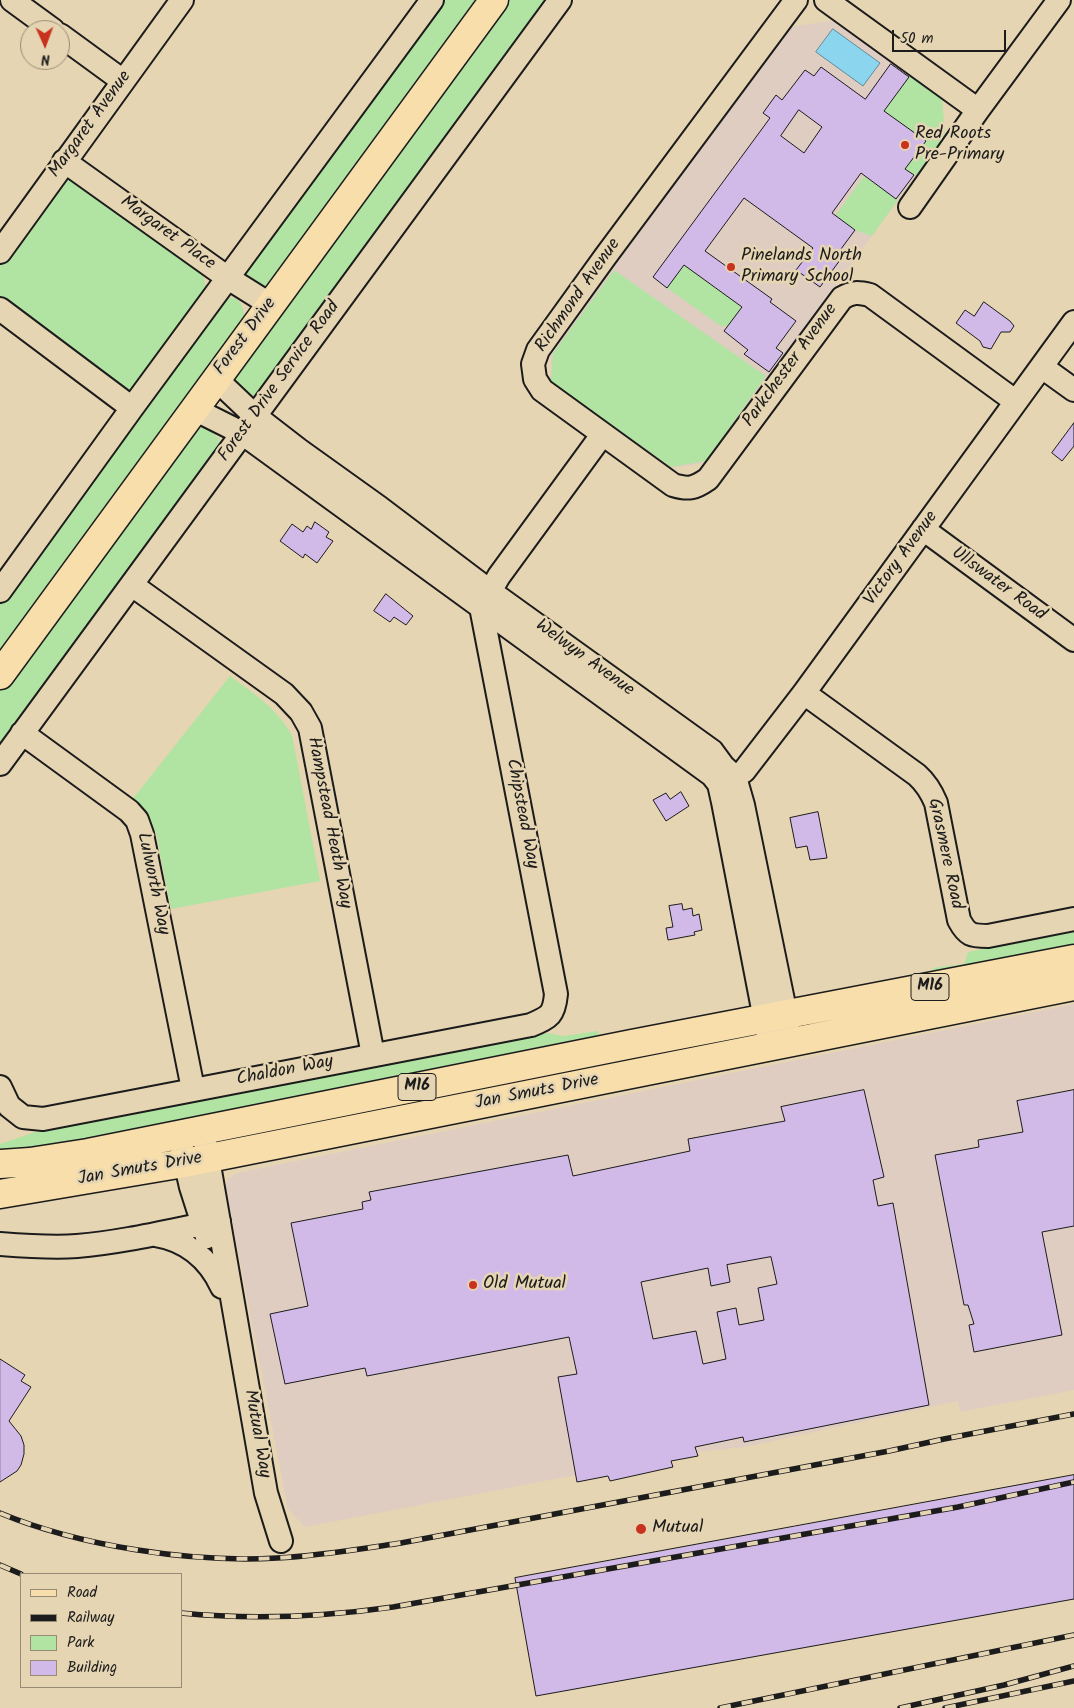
<!DOCTYPE html>
<style>
body{margin:0}
#map{position:relative;width:1074px;height:1708px;overflow:hidden;background:#e6d5b2;font-family:Kalam,sans-serif}
canvas{display:block}
.legend{position:absolute;left:20px;top:1573px;width:162px;height:115px;box-sizing:border-box;background:#e6d5b2;border:1px solid #958b76;margin:0;padding:6px 9px;list-style:none;font-size:15px;color:#1c1c1c}
.legend li{display:flex;align-items:center;gap:10px;height:25px}
.legend b{width:25px;border:1px solid #958b76}
.north{position:absolute;left:20px;top:20px;width:50px;height:50px;box-sizing:border-box;background:#e6d5b2;border:1px solid #958b76;border-radius:50%;rotate:178deg;font-size:14px;font-weight:700;line-height:20px;text-align:center;color:#1c1c1c}
.north::after{content:'';display:block;margin:auto;width:18px;height:22px;background:#c8321e;clip-path:polygon(50% 0,100% 100%,50% 72%,0 100%)}
.scale{position:absolute;left:892px;top:30px;width:114px;height:22px;box-sizing:border-box;border:2px solid #1c1c1c;border-top:0;padding-left:6px;font-size:15px;line-height:18px;white-space:nowrap;color:#1c1c1c;-webkit-text-stroke:4px #e6d5b2;paint-order:stroke}
</style>
<div id="map">
<canvas width="1074" height="1708"></canvas>
<ul class="legend">
<li><b style="height:6px;background:#f8deab"></b>Road</li>
<li><b style="height:6px;background:#1c1c1c"></b>Railway</li>
<li><b style="height:14px;background:#b1e3a3"></b>Park</li>
<li><b style="height:14px;background:#d1b9e8"></b>Building</li>
</ul>
<div class="north">N</div>
<div class="scale">50 m</div>
</div>
<script>
const ctx = document.querySelector('canvas').getContext('2d');
ctx.lineJoin = 'round';
function paint(path, color) {
  ctx.fillStyle = color;
  ctx.fill(path, 'evenodd');
}
function trace(path, color, width, dash) {
  ctx.strokeStyle = color;
  ctx.lineWidth = width;
  ctx.lineCap = dash ? 'butt' : 'round';
  ctx.setLineDash(dash || []);
  ctx.stroke(path);
}
function label(font, color, halo, rows, align = 'center') {
  ctx.font = font + ' Kalam,sans-serif';
  ctx.lineWidth = 5;
  ctx.setLineDash([]);
  ctx.textBaseline = 'middle';
  ctx.strokeStyle = halo;
  ctx.fillStyle = color;
  for (const [text, x, y, turn = 0] of rows) {
    ctx.save();
    ctx.translate(x, y);
    ctx.rotate((+turn || 0) * Math.PI / 180);
    ctx.textAlign = isNaN(turn) ? turn : align;
    if (halo) ctx.strokeText(text, 0, 0);
    ctx.fillText(text, 0, 0);
    ctx.restore();
  }
}
const built = new Path2D(`
 M836,20L942,98L945,136L706,463L670,468L550,383L551,353L789,27Z
 M1074,1004V1390L960,1412L958,1401L745,1447L696,1452L305,1527L288,1509L226,1189L228,1179L237,1173Z`);
const green = new Path2D(`
 M438,0H482L267,290L243,274Z
 M506,0H551L259,395L242,396L233,391L231,373Z
 M911,75L942,98L945,136L916,176L905,169L925,141L903,124L877,120Z
 M864,176L898,200L872,236L855,230L835,216Z
 M67,178L77,182L200,270C205,278 206,286 206,296L135,392L125,394L0,310V256L58,180Z
 M684,265L742,307L727,327L724,325L722,327L667,288Z
 M614,270L766,376L706,461L671,467L551,382L553,353Z
 M225,297L237,299C245,308 245,314 243,326L0,657V599Z
 M205,427L219,438L220,447L0,751V686L195,428Z
 M230,676C256,695 275,707 292,735L320,881L171,909L156,833L146,816L131,801Z
 M1074,931V948L935,978L933,968L964,964L968,952Z
 M598,1031L600,1042L0,1157V1144L44,1129L371,1064L548,1033L563,1036Z`);
const water = new Path2D(`
 M833,29L880,63L863,86L816,52Z`);
const building = new Path2D(`
 M891,64L909,77L884,111L926,141L905,169L914,175L896,199L861,173L832,213L855,230L841,249L846,252L820,287L796,270L813,248L744,198L705,251L772,299L770,302L796,321L776,348L783,353L769,372L744,354L748,350L724,331L742,307L684,265L667,288L653,277L770,118L763,113L776,95L782,100L805,70L814,76L821,67L865,99ZM799,110L822,127L804,153L781,136Z
 M984,302L1010,321L1014,326L1010,332H1001L991,349L983,347L980,341L956,323L965,310L974,316Z
 M1074,423V446L1062,461L1052,453Z
 M315,522L329,532L326,537L333,541L317,563L305,554L303,558L280,541L292,524L303,532L307,526L311,529Z
 M386,594L413,616L406,625L394,617L390,622L374,611Z
 M681,792L689,806L666,821L653,800L666,793L670,799Z
 M818,812L827,858L810,860L807,846L796,848L790,818Z
 M682,904L683,910L692,908L693,916L699,914L702,930L694,932L695,935L668,940L666,928L673,927L669,906Z
 M864,1090L884,1177L873,1180L878,1206L893,1203L929,1405L744,1442L743,1437L695,1447L698,1456L671,1461L673,1467L610,1481L608,1476L577,1482L558,1377L577,1374L569,1337L367,1376L365,1368L285,1384L270,1314L308,1306L291,1223L363,1209L362,1202L371,1200L369,1192L568,1155L573,1176L690,1151L688,1139L785,1121L781,1107ZM771,1257L777,1284L758,1288L764,1320L739,1325L736,1308L717,1312L726,1359L703,1364L696,1331L653,1339L641,1282L708,1268L711,1286L730,1282L727,1265Z
 M1074,1090V1226L1042,1232L1062,1335L974,1352L969,1325L974,1324L968,1305H964L935,1155L979,1147L978,1140L1023,1132L1017,1101Z
 M0,1359L25,1375L21,1381L31,1387L9,1421L21,1436L24,1445V1454L21,1465L17,1471L0,1482Z
 M1074,1475V1599L536,1696L515,1578Z`);
const minor = new Path2D(`
 M12,0L53,30
 M796,0L605,257L538,350L533,364L535,379L542,390L673,485C689,490 695,488 708,479L842,298C852,292 858,292 870,295L1015,401
 M826,0L978,110
 M60,35L123,81
 M64,161L228,278L271,305
 M910,207L978,110L1059,0
 M0,252L182,0
 M0,309L132,408
 M1042,367L1074,390
 M216,379L255,416L299,450L380,508L491,592L712,751L723,766L735,777L743,805L786,1015L790,1043
 M194,409L242,433L712,775L719,784L723,802L768,1035
 M923,529L1074,640
 M132,585L284,694L301,712L310,728L373,1055
 M0,591L132,408L432,0
 M804,693L917,775C926,783 931,791 936,803L959,920C967,935 971,936 988,936L1074,919
 M22,733L129,811L137,820L142,834L193,1089
 M0,764L560,0
 M723,782L735,777L744,771L804,693L1074,322
 M0,1087L9,1106L23,1117L43,1119L531,1025C550,1017 554,1015 556,994L481,607L499,576L602,435
 M179,1135L191,1187L207,1237
 M205,1142L266,1493L281,1541
 M155,1235C186,1240 209,1259 222,1287
 M0,1244C26,1246 52,1248 77,1246C125,1242 172,1230 219,1221`);
const major = new Path2D(`
 M0,675L494,0
 M0,1164L30,1162L88,1153L632,1044L1074,959
 M0,1194L184,1163L1074,986`);
const rail = new Path2D(`
 M0,1513C79,1546 191,1563 277,1558C318,1556 360,1549 401,1543L889,1451L944,1439L1074,1414
 M0,1565L21,1574
 M181,1613C252,1620 322,1617 393,1607L958,1507L1074,1482
 M720,1708L1074,1635
 M900,1708L1004,1685L1074,1666
 M945,1708L1074,1681`);
const markers = [
 [905,145,5,"#c8321e"],
 [731,267,5,"#c8321e"],
 [473,1285,5,"#c8321e"],
 [641,1529,6,"#c8321e"]
];
const shields = [
 [930,987,38],
 [417,1087,38]
];
const shieldNames = [
 ["M16",930,987],
 ["M16",417,1087]
];
const streetNames = [
 ["Margaret Avenue",91,125,-54],
 ["Margaret Place",167,234,36],
 ["Richmond Avenue",579,296,-55],
 ["Forest Drive",246,337,-53],
 ["Parkchester Avenue",791,366,-54],
 ["Forest Drive Service Road",280,382,-54],
 ["Victory Avenue",902,559,-54],
 ["Ullswater Road",998,585,36],
 ["Welwyn Avenue",584,659,36],
 ["Chipstead Way",521,814,79],
 ["Hampstead Heath Way",328,823,79],
 ["Grasmere Road",944,854,78],
 ["Lulworth Way",152,884,78],
 ["Chaldon Way",285,1072,-11],
 ["Jan Smuts Drive",537,1093,-11],
 ["Jan Smuts Drive",140,1170,-10],
 ["Mutual Way",256,1434,80]
];
const poiNames = [
 ["Red Roots",915,135],
 ["Pre-Primary",915,156],
 ["Pinelands North",741,257],
 ["Primary School",741,278],
 ["Old Mutual",483,1285],
 ["Mutual",652,1529]
];
paint(built, '#e0cdc2');
paint(green, '#b1e3a3');
paint(water, '#8cd5ee');
trace(water, '#5f8b9a', 1);
paint(building, '#d1b9e8');
trace(building, '#1c1c1c', 1);
trace(minor, '#1c1c1c', 26);
trace(major, '#1c1c1c', 31);
trace(minor, '#e6d5b2', 22);
trace(major, '#f8deab', 28);
trace(rail, '#1c1c1c', 5.5);
trace(rail, '#e6d5b2', 4, [11]);
for (const [x, y, r, color] of markers) {
  const dot = new Path2D();
  dot.arc(x, y, r, 0, 2 * Math.PI);
  ctx.fillStyle = color;
  ctx.fill(dot);
  trace(dot, '#e6d5b2', 2);
}
for (const [x, y, w] of shields) {
  const box = new Path2D();
  box.roundRect(x - w / 2, y - 13.5, w, 27, 4);
  ctx.fillStyle = '#e6d5b2';
  ctx.fill(box);
  trace(box, '#1c1c1c', 1);
}
label('bold 16px', '#1c1c1c', null, shieldNames);
label('18px', '#1c1c1c', '#e6d5b2', streetNames);
label('18px', '#1c1c1c', '#e6d5b2', poiNames, 'left');
</script>
